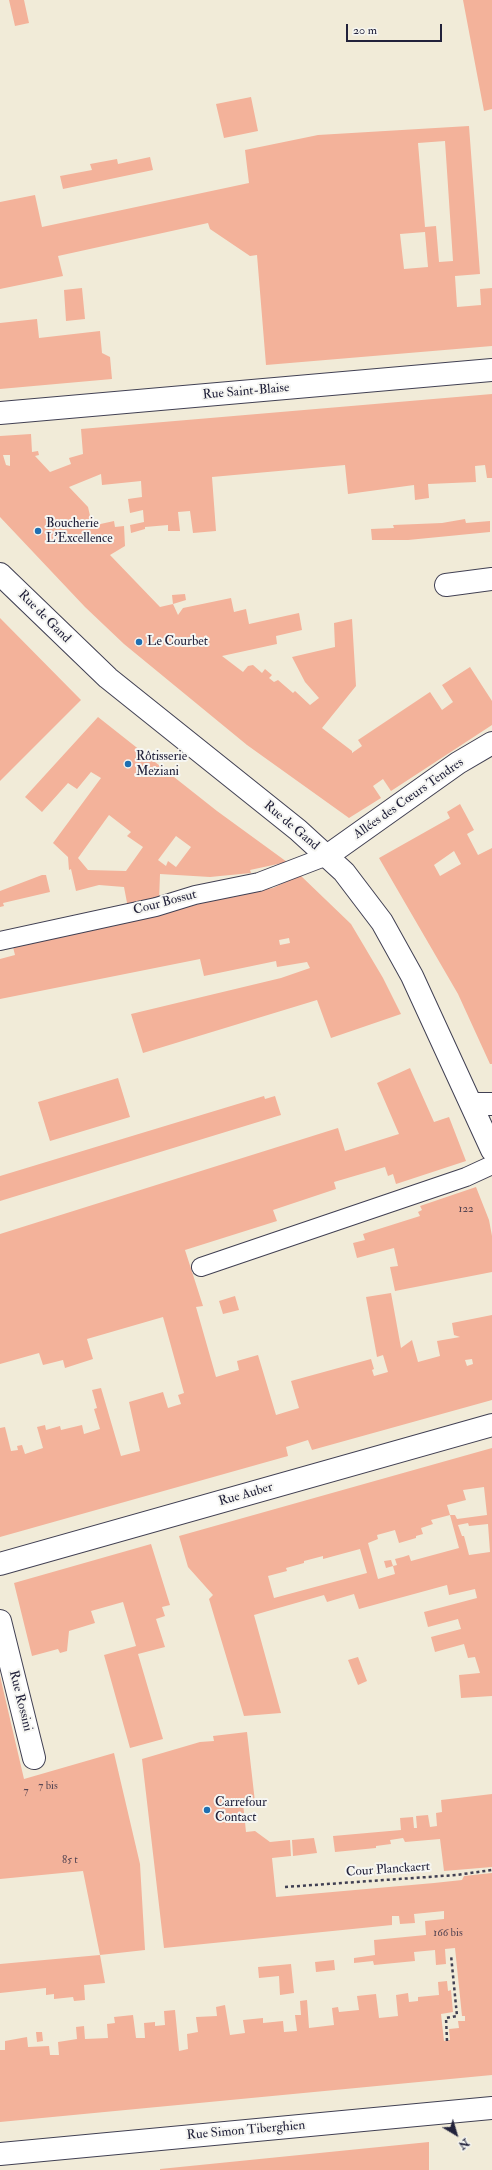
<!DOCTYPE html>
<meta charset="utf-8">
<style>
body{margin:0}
#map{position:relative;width:492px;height:2170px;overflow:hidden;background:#f1ebd8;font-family:"IM FELL Double Pica",serif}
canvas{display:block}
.north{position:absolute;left:436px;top:2114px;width:40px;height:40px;-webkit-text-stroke:3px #f6f6f2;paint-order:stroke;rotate:142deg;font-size:11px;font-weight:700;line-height:16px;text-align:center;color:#22223b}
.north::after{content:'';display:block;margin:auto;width:14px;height:18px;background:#22223b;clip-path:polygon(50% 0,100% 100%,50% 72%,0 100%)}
.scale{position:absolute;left:346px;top:24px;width:96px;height:18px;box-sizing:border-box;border:2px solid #22223b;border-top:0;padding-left:5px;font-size:12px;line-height:14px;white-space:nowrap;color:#22223b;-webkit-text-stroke:3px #f6f6f2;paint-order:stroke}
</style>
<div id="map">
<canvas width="492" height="2170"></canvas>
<div class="north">N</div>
<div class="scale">20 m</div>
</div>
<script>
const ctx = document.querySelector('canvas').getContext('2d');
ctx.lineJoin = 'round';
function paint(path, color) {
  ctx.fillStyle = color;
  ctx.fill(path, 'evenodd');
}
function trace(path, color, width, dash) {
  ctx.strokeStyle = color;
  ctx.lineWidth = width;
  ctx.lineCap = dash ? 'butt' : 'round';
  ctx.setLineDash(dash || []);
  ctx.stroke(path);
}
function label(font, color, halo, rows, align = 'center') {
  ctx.font = font + ' "IM FELL Double Pica",serif';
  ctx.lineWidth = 4;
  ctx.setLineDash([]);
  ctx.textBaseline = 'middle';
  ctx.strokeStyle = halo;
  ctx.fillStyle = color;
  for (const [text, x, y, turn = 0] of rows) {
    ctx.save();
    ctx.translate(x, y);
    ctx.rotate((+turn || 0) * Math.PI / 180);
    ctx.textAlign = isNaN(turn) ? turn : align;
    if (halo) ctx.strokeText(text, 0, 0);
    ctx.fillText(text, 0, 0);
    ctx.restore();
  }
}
const building = new Path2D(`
 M9,0H24L29,23L15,26Z
 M463,0H492V109L484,111Z
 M251,97L258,131L224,138L216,104Z
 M469,126L480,274L455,276L457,307L481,305L480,289L492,288V346L266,365L257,255L250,256L210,229L208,223L58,256L63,276L0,289V202L35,195L42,227L249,183L245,150L318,135ZM445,141L453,261L439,262L436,226L425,227L418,143ZM425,232L428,267L404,269L400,234Z
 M150,157L153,170L63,189L60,176L92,170L90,164L117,159L118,164Z
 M82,288L85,319L66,321L64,290Z
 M37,319L39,338L100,331L102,353L110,357L112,379L0,389V323Z
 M492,394V478H487L485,465L475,466L476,482L428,484L429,498L415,500L414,485L348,494L345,465L212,477L216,531L193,533L190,511L178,512L180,531H168V525L145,527V529L131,533L130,525L144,522L143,510L130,513L128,499L142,497L141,481L102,485L101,474L69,487L88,507L91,520L96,525L114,521L115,527L124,526L125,546L110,555L160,607L173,604L178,615L183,608L231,598L234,612L246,609L249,624L299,613L302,630L276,636L277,644L222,656L243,672L248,666L253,665L262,673L265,669L272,675L269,678L274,682L278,680L293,693L295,691L310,705L319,698L305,682L292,657L335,647L334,623L352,619L356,686L322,728L352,751V753L362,746L358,740L430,692L442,710L453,702L442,685L470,667L492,701V725L391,791L383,779L373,786L381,798L349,818L247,745L124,644L85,607L0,517V436L31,434L32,452L38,451L39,455L35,456L50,472L71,464L69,458L83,454L81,429ZM3,455H10V466L6,465Z
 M465,519L466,523L490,521V532L408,540H372L371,529L394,528L393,525L442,523Z
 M185,594L186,600L173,604L172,595Z
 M0,618L81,700L0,781Z
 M98,717L217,811L287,862L250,870L251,873L210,877L160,874L159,901L128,908L124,887L99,885L76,891L71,869L69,870L68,857L53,843L101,778L91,772L77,789L68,783L42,812L25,797ZM109,815L131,832L127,836L143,847L126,871L88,870L78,858ZM176,836L191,847L176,867L168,861L166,866L158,860Z
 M460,804L474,830L467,834L478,855L492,848V1064H490L458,994L379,858L450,818L447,812ZM454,851L461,864L440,876L434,865Z
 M42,875H46L50,892L3,903L4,906L0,907V891Z
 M300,875L351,924L383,978L401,1014L331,1038L317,1000L143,1053L131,1014L281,978L310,968L307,962L277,967L276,961L204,976L200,959L0,999V959L15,955L12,943L209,898L273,888ZM289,938L290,943L280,945L279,940Z
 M410,1068L434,1122L449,1117L466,1161L396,1184L393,1174L388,1176L385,1167L334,1182L336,1189L273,1210L277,1221L185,1250L203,1306L196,1307L216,1377L239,1370L237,1361L258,1355L276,1415L299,1408L291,1381L371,1359L374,1369L372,1370L374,1376L388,1372L383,1355L377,1357L366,1297L391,1293L401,1348L412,1340L418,1362L440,1356L437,1341L460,1337L454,1335L452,1323L492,1315V1400L312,1450L308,1440L286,1447L288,1456L0,1537V1428L5,1427L11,1451L18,1450L17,1446L22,1445L25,1454L43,1448L37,1427L45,1425L46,1430L60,1426L61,1430L82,1425L84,1434L100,1429L94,1409L97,1408L92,1390L101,1388L121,1456L140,1451L129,1402L163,1392L168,1408L181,1404L178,1395L184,1393L163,1317L87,1339L93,1359L65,1368L63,1360L43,1365L39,1353L0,1364V1234L338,1128L345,1151L399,1134L377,1083ZM472,1359L473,1364L467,1366L465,1360Z
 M118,1078L130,1117L50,1141L38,1102Z
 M264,1096L265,1099L275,1096L281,1115L0,1201V1176Z
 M476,1187L489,1220L492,1236V1272L395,1291L390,1267L398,1266L394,1248L357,1258L353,1243L365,1240L363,1234L420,1216L418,1212L422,1210L420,1206Z
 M235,1296L239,1310L223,1314L219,1301Z
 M492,1448V1696L461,1698L459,1675L480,1673L475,1657L468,1658L464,1644L435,1652L431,1637L461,1629L458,1619L428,1627L424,1612L477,1598L475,1589L449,1595L447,1585L359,1609L354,1594L327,1602L324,1595L254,1615L281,1713L244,1716L209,1599L213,1595L188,1567L179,1536ZM484,1487L487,1515L457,1519L455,1515H450L459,1548L411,1561L409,1555L403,1557L395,1559L397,1565L393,1566L391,1560L384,1561L386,1568L393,1566L395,1574L378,1579L368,1543L378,1539L377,1535L395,1530L399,1543L416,1538V1536L423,1534L421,1528L433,1524L431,1520L450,1515L447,1505L466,1500L463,1490ZM468,1523L469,1526L488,1524L490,1552L469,1555L464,1536H462L458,1525ZM360,1549L367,1573L274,1598L268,1576L287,1571L286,1568L304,1563V1561L323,1556V1559Z
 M151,1544L170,1605L162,1607L165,1616L156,1619L165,1647L138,1654L163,1739L130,1748L104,1655L136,1646L123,1602L91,1611L95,1623L69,1631L67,1651L60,1653L58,1649L32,1656L14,1583Z
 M358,1657L367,1681L358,1685L348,1660Z
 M0,1676L24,1779L114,1753L140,1864L145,1950L100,1955L83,1871L0,1879Z
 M247,1732L255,1802L243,1803L246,1832L255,1831L270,1842L290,1840L291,1856L272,1858L276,1897L434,1883L462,1880L464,1876L492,1873V2075L0,2122V2050H5V2041L27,2037L28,2047L49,2046L50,2055H59L58,2042L77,2039L76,2027L84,2026L85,2039L108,2038L107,2024L115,2023L114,2017L133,2015L136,2038H145L144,2023L155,2022V2026L165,2025L164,2011L175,2010L179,2051L188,2049L187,2034L198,2032L196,2017L217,2016L216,2007L225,2005L230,2035L245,2033L243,2020L263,2018V2023L283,2021L284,2032L297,2031L295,2015H301L300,2001L307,2000L309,2028L334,2025L332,2008L338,2007L339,2012L359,2010L357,1996L376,1994L379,2018L398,2016L396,1995L408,1993L409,2002L418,2001V1997L439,1995L438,1982L447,1981L448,1991L451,1990L453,2012L441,2014L444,2041L450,2040L449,2029L459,2028L458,2021H465V2016H462L455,1948L445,1949L446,1964L436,1965L435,1950L414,1952L415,1961L374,1965L373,1961L354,1963V1958L375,1955L374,1940L426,1935L425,1921L444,1919V1911L414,1914L415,1923L400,1924L399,1916H392V1925L164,1948L142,1759L200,1742L214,1741L213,1736Z
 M492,1794V1867L444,1871L440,1839L405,1842L403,1838L390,1840L391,1844L376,1846V1848L335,1852L333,1836L401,1830L400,1818L413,1817L414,1828H417L416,1816L428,1815L430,1827L437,1826L436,1813L442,1812L441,1800Z
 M314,1838L317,1853L293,1856L292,1840Z
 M100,1955L105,1983L84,1985L85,2000L74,2001L73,1997L54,1999V1994L46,1995V1988L0,1993V1964Z
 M334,1960L335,1970L316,1972L315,1962Z
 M291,1964L294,1993L280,1995L279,1976L259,1978L258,1967Z
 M36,2032H42L43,2041L37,2042Z
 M429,2142V2170H160V2169Z`);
const path = new Path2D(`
 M285,1887L456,1875L492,1870
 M447,2041L446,2018L457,2016L451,1955`);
const service = new Path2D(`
 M0,941L156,907L195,895L259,882L327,856
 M201,1267L466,1177L492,1165`);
const minor = new Path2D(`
 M0,413L492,370
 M446,585L492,579
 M327,856L458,763L492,743
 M472,1104H492
 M0,1564L492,1425
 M0,1621L34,1758
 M0,2154L492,2108`);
const secondary = new Path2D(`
 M0,574L108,678L298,830L344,872L382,922L412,976L492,1150`);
const markers = [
 [38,531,4,"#1f6fb2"],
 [139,642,4,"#1f6fb2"],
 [128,764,4,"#1f6fb2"],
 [207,1810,4,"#1f6fb2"]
];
const numberNames = [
 ["122",466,1210],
 ["7 bis",48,1787],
 ["7",26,1792],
 ["85 t",70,1861],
 ["166 bis",448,1934]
];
const streetNames = [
 ["Rue Saint-Blaise",246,392,-5],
 ["Rue de Gand",44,617,45],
 ["Allées des Cœurs Tendres",409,799,-35],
 ["Rue de Gand",291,826,40],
 ["Cour Bossut",165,903,-15],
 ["Rue Auber",246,1495,-16],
 ["Rue Rossini",20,1701,76],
 ["Cour Planckaert",388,1870,-4],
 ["Rue Simon Tiberghien",246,2131,-5]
];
const poiNames = [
 ["Boucherie",46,524],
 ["L'Excellence",46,539],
 ["Le Courbet",147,642],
 ["Rôtisserie",136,757],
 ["Meziani",136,772],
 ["Carrefour",215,1803],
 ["Contact",215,1818]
];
paint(building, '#f3b29a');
trace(service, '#414053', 20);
trace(minor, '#414053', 24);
trace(secondary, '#414053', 24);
trace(path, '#414053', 2.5, [3, 3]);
trace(service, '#fff', 18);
trace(minor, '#fff', 22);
trace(secondary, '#fff', 22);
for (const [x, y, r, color] of markers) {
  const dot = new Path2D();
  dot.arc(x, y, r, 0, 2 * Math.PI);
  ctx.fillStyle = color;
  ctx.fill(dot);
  trace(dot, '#f6f6f2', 1.5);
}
label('11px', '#564653', null, numberNames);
label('13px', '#22223b', '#f6f6f2', streetNames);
label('13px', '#22223b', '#f6f6f2', poiNames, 'left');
</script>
